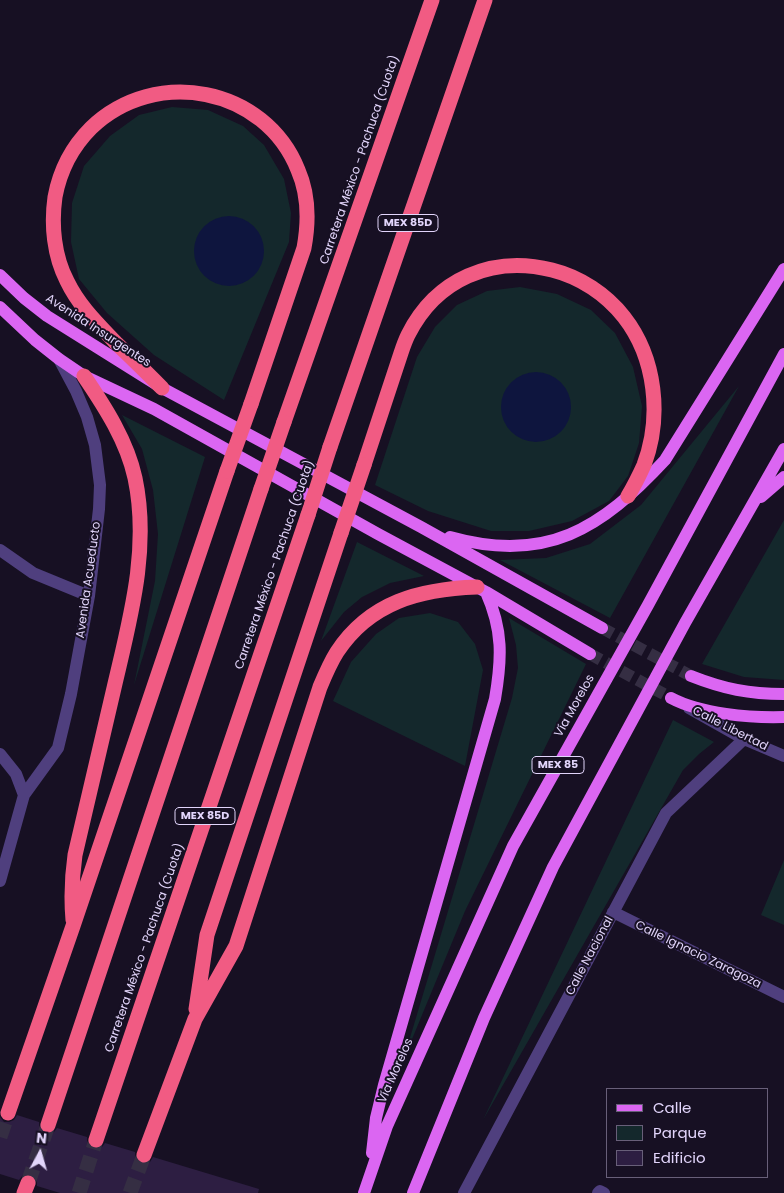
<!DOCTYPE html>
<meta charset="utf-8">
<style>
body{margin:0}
#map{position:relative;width:784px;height:1193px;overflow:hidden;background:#171023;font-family:Poppins,sans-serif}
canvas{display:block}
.legend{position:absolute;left:606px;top:1088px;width:162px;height:90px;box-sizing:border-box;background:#171023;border:1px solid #685f79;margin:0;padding:6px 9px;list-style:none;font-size:15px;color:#e2d5fb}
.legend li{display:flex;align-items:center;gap:10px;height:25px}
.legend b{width:25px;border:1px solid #685f79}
.north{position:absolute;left:15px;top:1128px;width:50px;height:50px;-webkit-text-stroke:4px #171023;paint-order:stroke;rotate:6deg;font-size:14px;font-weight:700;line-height:20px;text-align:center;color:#e2d5fb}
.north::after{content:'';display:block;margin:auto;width:18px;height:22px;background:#e2d5fb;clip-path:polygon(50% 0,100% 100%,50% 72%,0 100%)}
</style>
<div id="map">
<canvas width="784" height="1193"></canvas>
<ul class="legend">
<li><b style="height:6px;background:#db66f2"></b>Calle</li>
<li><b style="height:14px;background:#14282c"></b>Parque</li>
<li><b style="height:14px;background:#2d1e42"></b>Edificio</li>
</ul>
<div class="north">N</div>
</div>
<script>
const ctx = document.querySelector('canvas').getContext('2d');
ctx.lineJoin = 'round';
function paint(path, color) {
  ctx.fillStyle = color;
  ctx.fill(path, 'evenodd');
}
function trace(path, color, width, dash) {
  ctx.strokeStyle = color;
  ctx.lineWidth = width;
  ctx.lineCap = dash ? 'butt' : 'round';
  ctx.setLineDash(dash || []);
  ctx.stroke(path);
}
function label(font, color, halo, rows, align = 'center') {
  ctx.font = font + ' Poppins,sans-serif';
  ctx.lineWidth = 4;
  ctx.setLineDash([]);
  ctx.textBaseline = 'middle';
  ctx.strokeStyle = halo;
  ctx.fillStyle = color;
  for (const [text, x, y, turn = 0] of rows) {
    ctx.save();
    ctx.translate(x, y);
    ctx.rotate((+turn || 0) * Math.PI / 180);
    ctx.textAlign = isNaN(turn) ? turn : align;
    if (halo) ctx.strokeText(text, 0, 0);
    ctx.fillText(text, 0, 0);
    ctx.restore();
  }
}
const green = new Path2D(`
 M172,107L208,110L243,126L264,145L284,179L291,213L289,242L224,400L154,355L107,313L79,279L71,242L72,203L84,166L110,136L139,115Z
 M520,287L557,294L591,310L615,333L633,367L642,406L639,443L628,476L609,501L572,521L529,531H491L428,511L375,485L417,357L435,327L457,305L487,291Z
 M739,386L610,618L500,560L546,558L590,544L641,505Z
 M122,415L205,457L134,685L155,581L158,534L153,490L142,449Z
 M784,520V680L744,677L702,664Z
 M357,542L424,576L390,583L362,597L344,612L321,641Z
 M430,613L458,622L475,644L483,670L465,766L333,701L351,662L376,634L399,618Z
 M509,618L586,664L465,911L403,1061L512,698L518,668L516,645Z
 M673,720L714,742L699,754L683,770L483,1120Z
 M784,860V925L761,915Z`);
const water = new Path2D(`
 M194 251a35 35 0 1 1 70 0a35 35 0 1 1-70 0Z
 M501 407a35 35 0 1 1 70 0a35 35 0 1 1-70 0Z`);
const building = new Path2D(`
 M17,1115L39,1122V1126L41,1131L46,1134H49L54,1132L57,1128L87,1137V1141L89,1146L93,1149H98L102,1147L105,1143L135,1152V1156L136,1161L141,1164H145L150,1162L153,1157L259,1189L258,1193H60L37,1186V1181L36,1178L31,1174H26L23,1175L19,1180L0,1174V1117L4,1122H9L14,1120Z`);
const majorTunnel = new Path2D(`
 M602,628L691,676
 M590,654L671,698`);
const highwayTunnel = new Path2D(`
 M0,1137L8,1113
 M28,1183L48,1125
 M79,1193L96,1140
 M130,1193L144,1155`);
const minor = new Path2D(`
 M0,550L33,573L89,596
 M689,708L744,739L784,756
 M0,754L16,774L24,795
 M0,881L24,795L58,748L71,694L89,596L99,509L100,485L95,445L87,417L76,391L59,359
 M613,912L784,997
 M464,1193L666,813L744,739
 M598,1193L600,1191L604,1193`);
const major = new Path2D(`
 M0,275L24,298L47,316L162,388L421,527L602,628
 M0,307L35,340L59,359L84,376L154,409L378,534L486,592L590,654
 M761,497L784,477
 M450,537C546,564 601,529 665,460L784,269
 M691,676C724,689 749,694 784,694
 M671,698C701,714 750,718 784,717
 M372,1153L376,1118L384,1085L495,699C502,658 503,630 486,592
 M364,1193L387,1126L513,846L648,605L784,354
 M413,1193L484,1018L553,867L685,623L784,449`);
const highway = new Path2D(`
 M162,388C147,373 132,358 116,343C98,324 79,306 67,281C54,256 51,225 55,197C60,170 72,147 91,128C155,66 265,87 298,170C309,195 309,221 304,248L251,404
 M284,422L432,0
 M330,447L485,0
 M364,465L401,353C403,347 405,341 408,335C436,279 492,255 552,270C580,277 606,294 624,317C656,358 662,417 644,465C639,476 634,486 628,496
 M73,920C71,897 72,876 75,855C88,799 101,743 114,688C130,619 150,549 135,478C127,441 105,407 84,376
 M196,1009L207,935L341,533
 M8,1113L73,926L227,471
 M48,1125L261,489
 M96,1140L308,515
 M144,1155L195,1019L236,946L320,687C325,675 330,663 337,652C370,602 420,589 477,587
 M24,1193L28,1183`);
const highwayBridge = new Path2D(`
 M227,471L251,404
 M261,489L284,422
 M308,515L330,447
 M341,533L364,465`);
const shields = [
 [408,223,60],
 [558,765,52],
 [205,816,60]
];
const shieldNames = [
 ["MEX 85D",408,223],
 ["MEX 85",558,765],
 ["MEX 85D",205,816]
];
const streetNames = [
 ["Carretera México - Pachuca (Cuota)",360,160,-71],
 ["Avenida Insurgentes",98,331,33],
 ["Carretera México - Pachuca (Cuota)",275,565,-71],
 ["Avenida Acueducto",89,580,-82],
 ["Vía Morelos",575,706,-61],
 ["Calle Libertad",730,729,27],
 ["Carretera México - Pachuca (Cuota)",145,948,-71],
 ["Calle Ignacio Zaragoza",698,955,26],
 ["Calle Nacional",590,956,-62],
 ["Vía Morelos",396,1071,-66]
];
paint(green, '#14282c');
paint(water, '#0e153e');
paint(building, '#2d1e42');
trace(majorTunnel, '#352e43', 12, [12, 6]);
trace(highwayTunnel, '#352e43', 15, [15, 8]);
trace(minor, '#4f3f7e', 12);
trace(major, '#db66f2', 12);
trace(highway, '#f15b83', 15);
trace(highwayBridge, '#f15b83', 15);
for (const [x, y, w] of shields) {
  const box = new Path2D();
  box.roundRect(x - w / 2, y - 8.5, w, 17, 4);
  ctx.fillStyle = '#171023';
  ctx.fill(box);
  trace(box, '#e2d5fb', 1);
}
label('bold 11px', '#e2d5fb', null, shieldNames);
label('12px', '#e2d5fb', '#171023', streetNames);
</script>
